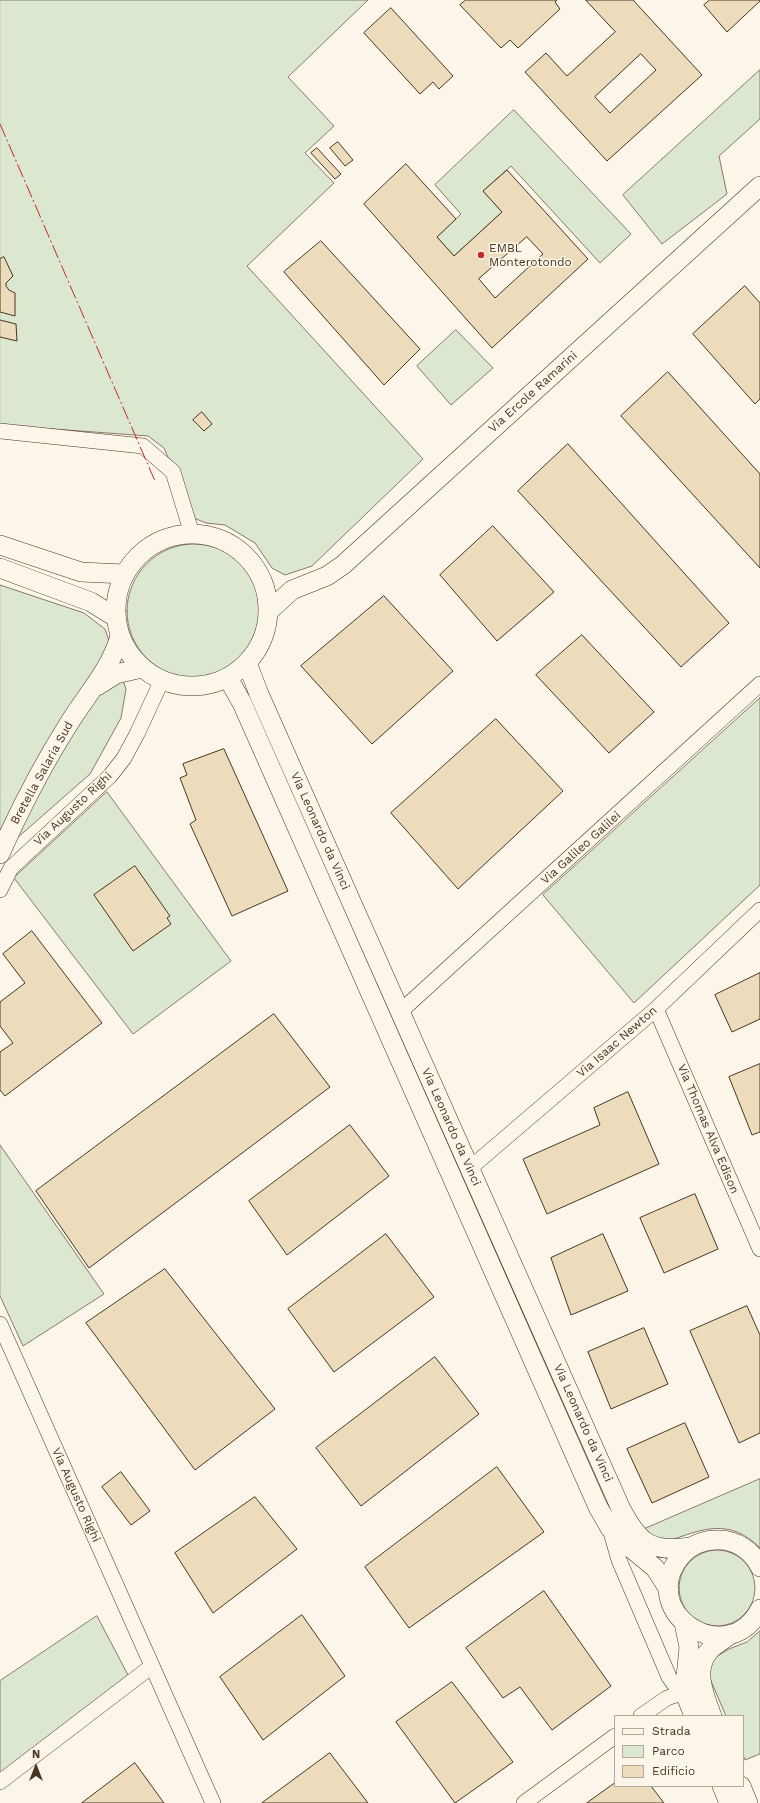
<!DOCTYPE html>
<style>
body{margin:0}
#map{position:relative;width:760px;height:1803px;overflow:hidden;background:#fbf6e9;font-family:"Work Sans",sans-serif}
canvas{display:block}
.legend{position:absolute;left:614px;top:1715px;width:130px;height:72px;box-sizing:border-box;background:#fbf6e9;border:1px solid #b4a999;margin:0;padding:5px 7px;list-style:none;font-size:12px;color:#4a3520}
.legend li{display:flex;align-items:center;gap:8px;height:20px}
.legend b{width:20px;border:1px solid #b4a999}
.north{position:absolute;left:16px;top:1747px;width:40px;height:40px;-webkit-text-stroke:3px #fbf6e9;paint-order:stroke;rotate:0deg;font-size:11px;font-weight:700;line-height:16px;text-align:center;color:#4a3520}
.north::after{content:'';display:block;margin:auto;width:14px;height:18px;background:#4a3520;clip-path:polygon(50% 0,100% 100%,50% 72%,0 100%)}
</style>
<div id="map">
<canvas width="760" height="1803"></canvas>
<ul class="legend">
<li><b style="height:5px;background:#fbf6e9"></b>Strada</li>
<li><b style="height:11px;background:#dce7d0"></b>Parco</li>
<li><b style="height:11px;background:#ecdcbc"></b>Edificio</li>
</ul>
<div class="north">N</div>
</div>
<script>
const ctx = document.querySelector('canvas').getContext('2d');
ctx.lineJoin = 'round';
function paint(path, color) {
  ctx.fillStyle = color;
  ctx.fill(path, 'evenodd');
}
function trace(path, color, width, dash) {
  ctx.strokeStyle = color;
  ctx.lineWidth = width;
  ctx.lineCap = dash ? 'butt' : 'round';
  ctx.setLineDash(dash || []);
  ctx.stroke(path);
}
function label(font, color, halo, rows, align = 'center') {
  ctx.font = font + ' "Work Sans",sans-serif';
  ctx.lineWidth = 3;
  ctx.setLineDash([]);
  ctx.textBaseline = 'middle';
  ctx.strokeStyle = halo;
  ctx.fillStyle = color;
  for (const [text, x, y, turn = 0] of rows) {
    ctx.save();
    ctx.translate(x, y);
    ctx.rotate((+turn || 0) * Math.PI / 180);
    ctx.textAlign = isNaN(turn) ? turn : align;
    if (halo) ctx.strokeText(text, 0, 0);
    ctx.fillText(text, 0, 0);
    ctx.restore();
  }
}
const green = new Path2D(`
 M0,0H368L288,77L334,126L305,153L334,183L247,266L423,459L312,566L285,575L272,568L255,543L225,525L206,523L191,517L180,485L164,448L148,436L0,425Z
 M760,70V119L719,156L727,194L662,244L623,195Z
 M514,110L631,234L600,263L511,166L483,191L502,212L454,256L437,237L461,214L435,185Z
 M456,330L493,368L451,405L417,366Z
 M127 611a67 67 0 1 1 134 0a67 67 0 1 1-134 0Z
 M0,585L84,613L105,629L126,689L121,718L90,774L0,853Z
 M760,698V885L634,1003L543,895Z
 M107,792L231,961L133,1034L14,878Z
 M0,1145L104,1294L23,1346L0,1296Z
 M760,1479V1548C729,1517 702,1529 666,1542L642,1530Z
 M679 1588a38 38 0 1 1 76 0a38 38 0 1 1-76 0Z
 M97,1616L128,1675L0,1773V1681Z
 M760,1631V1754L745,1760L743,1755V1716H726L708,1674L714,1658L729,1649L747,1642Z`);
const building = new Path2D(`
 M466,0H557L555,2L560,9L518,48L510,40L501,48L460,5Z
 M586,0H633L702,75L607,161L525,72L546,53L567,76L615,32ZM641,54L656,70L610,113L595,97Z
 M710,0H760V1L727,32L704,5Z
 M391,8L453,76L439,89L433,82L420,94L364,33Z
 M338,142L353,160L345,166L330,148Z
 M317,148L341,174L335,179L311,153Z
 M406,164L456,219L437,237L454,256L502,212L483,191L507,170L588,259L492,348L364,204ZM527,237L543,254L495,298L479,279Z
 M321,241L420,349L384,385L284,272Z
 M4,257L13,276L6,283V286L9,290L15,293V316L0,312V259Z
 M745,286L760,303V399L755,404L693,334Z
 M0,320L16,324L17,341L0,337Z
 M668,372L760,474V568L621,416Z
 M202,412L212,424L204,431L193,420Z
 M568,444L729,623L681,667L518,491Z
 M493,526L554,592L497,641L440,575Z
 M384,596L453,671L372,744L301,666Z
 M582,635L654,712L609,753L536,675Z
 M496,719L563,791L458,889L391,813Z
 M224,749L288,891L232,916L190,824L196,820L180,778L187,775L183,764Z
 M135,866L170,916L167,918L171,924L133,951L94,895Z
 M32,931L102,1023L5,1096L0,1090V1052L13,1043L0,1026V1002L25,983L3,954Z
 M760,973V1019L732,1032L715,995Z
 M274,1014L330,1087L89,1268L36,1191Z
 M760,1064V1132L752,1135L729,1077Z
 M628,1092L659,1164L547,1214L523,1159L600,1125L594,1108Z
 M350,1125L389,1176L287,1255L249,1201Z
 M695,1194L718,1249L664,1273L640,1218Z
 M386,1234L434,1297L334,1372L288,1309Z
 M603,1234L628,1291L571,1315L551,1258Z
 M165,1269L275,1409L195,1470L86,1323Z
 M747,1306L760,1335V1433L739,1443L690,1331Z
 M644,1328L668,1384L611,1409L588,1352Z
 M435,1357L479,1414L361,1506L316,1448Z
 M685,1423L709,1477L652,1503L627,1449Z
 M497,1467L544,1532L409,1628L365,1567Z
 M121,1472L150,1511L131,1525L102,1487Z
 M255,1497L297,1549L213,1613L175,1553Z
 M544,1591L611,1686L552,1730L520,1687L503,1698L466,1648Z
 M302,1615L345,1676L263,1740L220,1677Z
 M452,1682L513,1762L455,1803L396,1722Z
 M330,1753L368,1803H262Z
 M135,1763L164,1803H82Z
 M615,1783V1786H651L664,1803H587Z`);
const minor = new Path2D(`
 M0,431L143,446L173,472L192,534
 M0,890L11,868L110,776L124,758L137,734L162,680
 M656,1009L760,1249
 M401,1011L760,684
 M469,1169L656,1009L760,910
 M0,1324L213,1803
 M610,1529L619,1560L669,1677L674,1684L685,1687
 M641,1716L667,1698L685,1692
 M0,1782L152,1666
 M524,1803L615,1736`);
const major = new Path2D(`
 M116 610a76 76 0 1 1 152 0a76 76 0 1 1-152 0Z
 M0,545L81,572L124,574
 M0,568L91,602L115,617
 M268,612L292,590L327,576L343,565L760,186
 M247,663L259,694L621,1509C639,1543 650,1553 691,1547
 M228,678L242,703L598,1507L610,1528L621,1540L655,1568L669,1590
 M97,686L116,674L142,668
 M0,854C20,809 42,766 68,725C86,695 110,671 120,636
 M760,1567C753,1551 736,1540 719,1540C705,1539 690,1545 681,1556C634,1612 728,1672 760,1609
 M684,1623L689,1647L685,1687L686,1696L694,1716
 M712,1716C704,1695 692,1667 711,1649C717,1643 725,1639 731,1634
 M722,1786L729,1803
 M741,1786L748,1803`);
const power = new Path2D(`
 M0,124L155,481`);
const markers = [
 [481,255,4,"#c62828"]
];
const poiNames = [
 ["EMBL",489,248],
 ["Monterotondo",489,262]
];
const streetNames = [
 ["Via Ercole Ramarini",533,392,-42],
 ["Bretella Salaria Sud",42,773,-61],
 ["Via Augusto Righi",73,809,-43],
 ["Via Leonardo da Vinci",320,831,66],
 ["Via Galileo Galilei",581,848,-42],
 ["Via Isaac Newton",617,1042,-41],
 ["Via Leonardo da Vinci",451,1127,66],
 ["Via Thomas Alva Edison",708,1129,67],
 ["Via Leonardo da Vinci",583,1423,66],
 ["Via Augusto Righi",76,1495,66]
];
paint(green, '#dce7d0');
trace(green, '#887966', 1);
paint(building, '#ecdcbc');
trace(building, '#4a3520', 1);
trace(minor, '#4a3520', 16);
trace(major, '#4a3520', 20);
trace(minor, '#fbf6e9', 15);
trace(major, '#fbf6e9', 19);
trace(power, '#c62828', 1, [14, 3, 2, 3]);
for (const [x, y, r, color] of markers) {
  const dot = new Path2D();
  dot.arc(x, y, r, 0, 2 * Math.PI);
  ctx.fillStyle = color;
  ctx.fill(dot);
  trace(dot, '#fbf6e9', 1.5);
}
label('12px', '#4a3520', '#fbf6e9', poiNames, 'left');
label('12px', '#4a3520', '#fbf6e9', streetNames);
</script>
